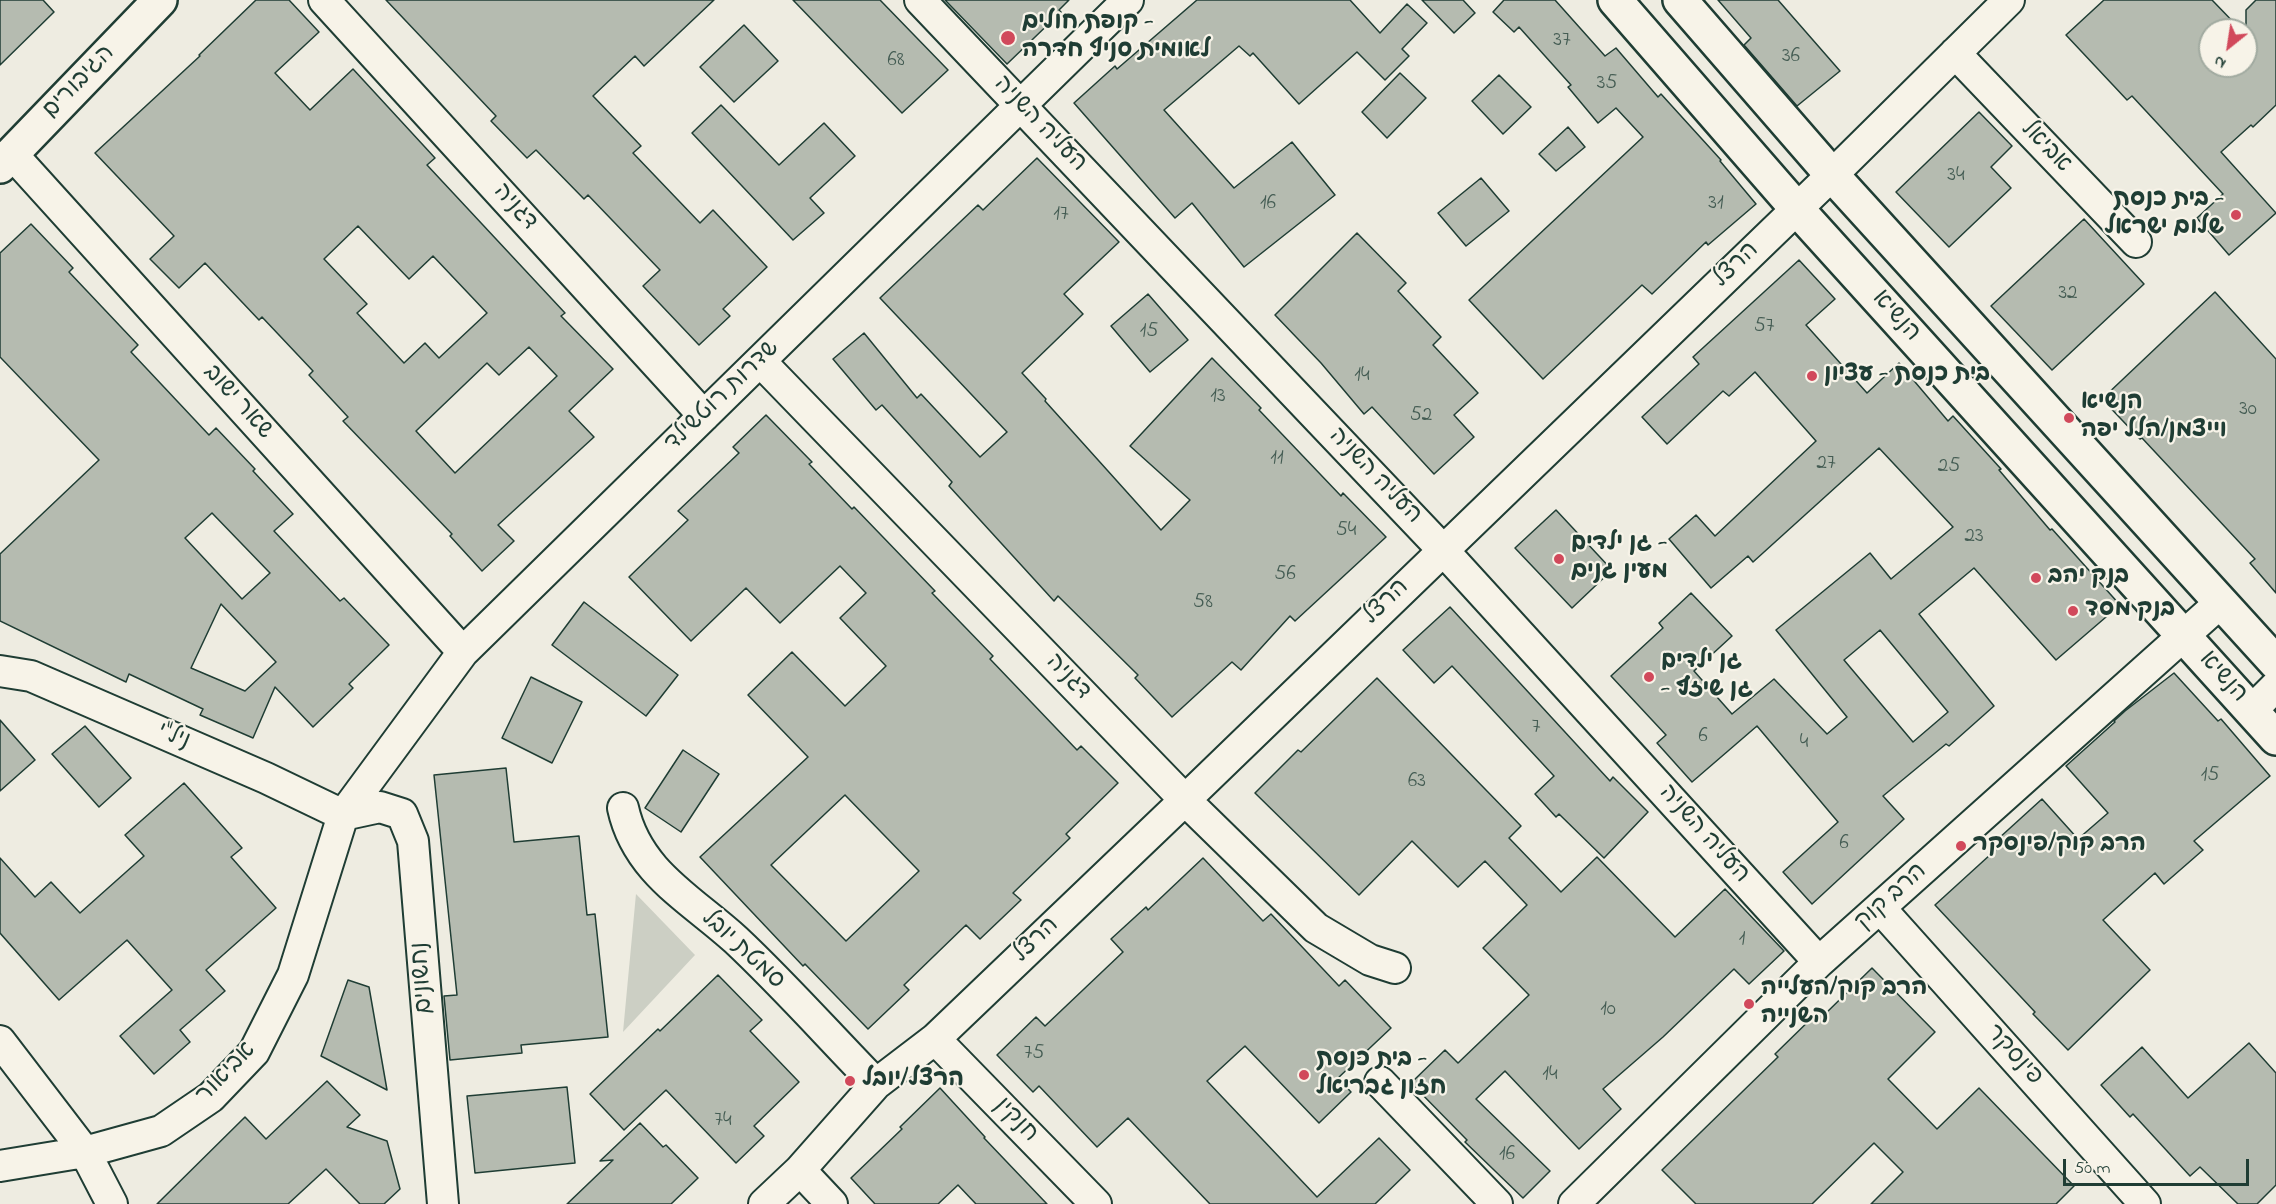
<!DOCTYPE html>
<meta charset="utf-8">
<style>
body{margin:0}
#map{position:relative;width:2276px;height:1204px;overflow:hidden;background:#eeece1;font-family:"Indie Flower",sans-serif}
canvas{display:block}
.north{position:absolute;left:2198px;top:18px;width:60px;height:60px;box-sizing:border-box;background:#f7f3e8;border:2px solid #a1aaa0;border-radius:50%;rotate:210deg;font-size:16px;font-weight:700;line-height:24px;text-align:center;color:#1f3d34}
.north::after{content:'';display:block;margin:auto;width:21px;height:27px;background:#d1495b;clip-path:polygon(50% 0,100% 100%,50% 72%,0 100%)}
.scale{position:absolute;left:2063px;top:1159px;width:186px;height:27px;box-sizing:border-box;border:3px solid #1f3d34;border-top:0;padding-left:8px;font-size:18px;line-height:21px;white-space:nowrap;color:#1f3d34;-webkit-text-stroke:4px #f7f3e8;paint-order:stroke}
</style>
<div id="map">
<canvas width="2276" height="1204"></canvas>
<div class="north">N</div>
<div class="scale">50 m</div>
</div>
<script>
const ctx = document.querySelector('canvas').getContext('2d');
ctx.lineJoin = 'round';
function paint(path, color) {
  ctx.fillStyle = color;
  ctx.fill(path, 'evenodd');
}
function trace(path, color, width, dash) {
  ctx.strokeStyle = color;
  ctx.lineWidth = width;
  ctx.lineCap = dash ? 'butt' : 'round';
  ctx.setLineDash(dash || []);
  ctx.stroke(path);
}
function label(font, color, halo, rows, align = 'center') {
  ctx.font = font + ' "Indie Flower","Playpen Sans Hebrew",sans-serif';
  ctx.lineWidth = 4.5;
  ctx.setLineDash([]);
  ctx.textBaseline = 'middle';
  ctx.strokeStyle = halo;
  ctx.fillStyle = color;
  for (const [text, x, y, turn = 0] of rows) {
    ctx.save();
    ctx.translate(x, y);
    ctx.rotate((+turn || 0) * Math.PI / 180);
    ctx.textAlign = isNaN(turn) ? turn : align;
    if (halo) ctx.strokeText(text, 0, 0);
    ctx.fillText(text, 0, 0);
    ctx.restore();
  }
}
const green = new Path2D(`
 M636,894L695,955L623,1032Z`);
const building = new Path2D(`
 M0,0H43L54,12L0,65Z
 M256,0H289L319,32L275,73L310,110L353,69L435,158L427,165L565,313L561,316L613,369L569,411L594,437L498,525L514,541L482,571L450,536L452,534L343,421L348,417L309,375L313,371L262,317L259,320L205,263L179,288L150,259L174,236L95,153L200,56L199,55ZM358,226L409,279L433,256L487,313L439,358L425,343L404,363L357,313L367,304L324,259ZM529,347L557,376L455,473L416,431L487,363L499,375Z
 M386,0H714L644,66L635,56L593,96L641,146L633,153L700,223L713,210L767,267L723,309L730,316L699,345L643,286L660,270L588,195L584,199L536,150L527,158L491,121L496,116Z
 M793,0H880L948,70L902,113Z
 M945,0H1069L1059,10L1061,12L1007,64Z
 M1197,0H1350L1380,33L1407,4L1427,23L1402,49L1409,56L1385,80L1357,52L1299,104L1253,53L1250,56L1239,46L1164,110L1234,188L1292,142L1335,195L1244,267L1192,203L1175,218L1074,103L1115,66L1117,69Z
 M1422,0H1463L1475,13L1454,33Z
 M1504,0H1555L1605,56L1616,48L1658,97L1661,94L1721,160L1720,161L1756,204L1708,245L1706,242L1652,294L1642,285L1543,379L1469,300L1643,137L1616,108L1598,123L1568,87L1571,85L1519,27L1514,32L1493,12Z
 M1718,0H1778L1840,71L1797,106L1744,45L1751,38Z
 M2104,0H2212L2241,30H2210V66H2246V10L2256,0H2276V105L2253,127L2251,125L2221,152L2276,213L2229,255L2197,218L2223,194L2132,96L2127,100L2066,35Z
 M744,25L778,61L734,102L700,67Z
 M1400,73L1426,98L1387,138L1362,112Z
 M1499,75L1531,107L1503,134L1472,101Z
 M721,105L779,165L824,123L855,156L810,198L824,213L793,240L692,133Z
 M1979,112L2012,146L1991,167L2011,188L1949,247L1896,192Z
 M1568,127L1585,147L1556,171L1539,154Z
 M1037,158L1119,242L1064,294L1083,314L1022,373L1046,399L1045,401L1161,530L1190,500L1130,446L1212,358L1261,408L1259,410L1341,496L1343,493L1386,537L1295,621L1290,616L1241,670L1232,662L1172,717L1135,678L1138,675L1058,596L1054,601L949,486L952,482L882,405L876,410L833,359L864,333L917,398L921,394L980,457L1007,432L880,298L978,205L983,210Z
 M1481,178L1509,211L1466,246L1438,213Z
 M2084,219L2144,284L2052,370L1991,306Z
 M31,224L73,268L69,272L138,345L131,352L209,435L216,428L255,469L253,471L293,514L274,531L340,601L344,598L389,645L349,684L353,688L313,727L275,687L253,738L200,715L203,709L129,674L126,682L0,621V554L99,460L0,357V253ZM212,513L270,573L242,599L185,538ZM221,604L276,662L245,691L191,668Z
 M1357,233L1406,283L1398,291L1441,337L1433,345L1478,393L1454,415L1474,437L1434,474L1372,407L1364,414L1321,363L1275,315Z
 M1799,260L1835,299L1806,325L1867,393L1899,363L1948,421L1953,416L2001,469L1999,470L2050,530L2052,529L2120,605L2056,660L1974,568L1919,614L1994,706L1949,746L1946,744L1883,796L1904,819L1812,904L1783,872L1838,822L1757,726L1692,782L1657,743L1666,735L1611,676L1663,628L1659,623L1691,593L1732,636L1694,671L1732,714L1774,679L1827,734L1847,717L1776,630L1870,553L1891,579L1953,527L1879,448L1753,562L1748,556L1711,588L1669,539L1696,515L1715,536L1816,441L1755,372L1729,396L1723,391L1667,444L1642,417L1699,364L1693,357ZM1880,630L1948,712L1913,742L1844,660Z
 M2215,292L2276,359V593L2250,563L2255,559L2142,438L2140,439L2102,399Z
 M1148,294L1188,340L1150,372L1111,326Z
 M766,415L812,462L809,464L852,509L854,507L935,591L932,593L993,656L990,659L1077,750L1081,746L1118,783L1066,834L1070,838L1013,893L1021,900L980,939L966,925L904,985L909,990L868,1029L805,964L803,966L700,857L808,757L748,695L792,652L845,706L886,666L840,618L866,593L840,566L780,623L746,588L691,641L629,577L688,520L678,511L739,453L733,447ZM845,795L919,871L846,941L771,865Z
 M1556,510L1612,570L1572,608L1515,548Z
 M584,602L678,675L646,716L552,645Z
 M1450,607L1610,781L1613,777L1648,812L1604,858L1559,814L1556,817L1535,794L1554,776L1452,666L1434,683L1403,650Z
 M2174,673L2218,721L2221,719L2270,776L2194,841L2203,850L2164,884L2155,873L2103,920L2150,970L2068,1050L2033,1014L2035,1012L1935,905L2002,844L1998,839L2042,799L2078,839L2108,813L2066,766L2115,722L2114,721L2125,711Z
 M531,677L582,702L552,763L502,738Z
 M1377,678L1521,826L1509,838L1561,892L1597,857L1675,937L1725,889L1784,951L1749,984L1734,969L1663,1037L1603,1089L1621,1109L1579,1149L1505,1071L1476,1099L1550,1171L1523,1198L1465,1142L1467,1140L1411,1083L1445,1050L1458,1063L1529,995L1483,948L1527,905L1485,861L1458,887L1412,841L1359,895L1255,793L1298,750L1301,752Z
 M0,720L35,760L0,791Z
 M85,726L131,778L99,807L52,754Z
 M683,750L719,774L681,832L645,808Z
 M506,768L514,842L579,836L587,915L595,914L608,1037L521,1045L522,1053L450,1060L444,996L457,995L434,775Z
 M184,783L242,848L231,857L276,908L206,970L225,991L180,1030L190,1042L154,1074L120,1036L172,990L127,940L59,1000L0,933V858L35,897L51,882L80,913L144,856L125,835Z
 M1203,858L1263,921L1271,914L1339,986L1345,980L1391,1028L1338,1078L1351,1092L1319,1123L1245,1046L1207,1081L1317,1197L1379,1138L1410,1170L1375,1204H1210L1128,1118L1097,1147L1039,1086L1033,1092L997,1055L1036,1017L1045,1026L1123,952L1111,939L1146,907L1148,910Z
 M1872,968L1935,1032L1888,1079L1937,1129L1979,1088L2074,1186L2056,1204H1871L1903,1172L1874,1143L1812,1204H1696L1662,1170L1778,1057L1775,1054L1819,1011L1823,1016Z
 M718,975L762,1020L750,1031L799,1082L754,1126L764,1136L736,1163L666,1090L624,1130L590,1094L658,1029L660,1031Z
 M348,980L369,987L387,1090L321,1056Z
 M2249,1043L2276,1073V1185L2257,1204H2238L2200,1167L2190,1176L2133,1114L2130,1117L2101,1085L2142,1047L2188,1098Z
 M327,1081L360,1115L347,1127L387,1141L400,1189L384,1204H360L326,1169L288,1204H157L245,1117L266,1139Z
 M567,1087L575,1163L475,1173L467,1096Z
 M940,1088L985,1137L984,1138L1047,1204H976L958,1185L938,1204H875L851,1178L902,1129L900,1127Z
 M640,1123L663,1147L666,1145L698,1178L671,1204H567L613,1160L600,1161Z`);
const minor = new Path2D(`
 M324,0L704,416
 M920,0L1442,549L1819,962
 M1955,53L2136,242
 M12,154L463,652
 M760,361L1185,800L1316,928L1370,960L1395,968
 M0,671L31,676L266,778L343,815
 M2251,711L2276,686
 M623,808C637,872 691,899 736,940C785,986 830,1037 876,1084
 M343,815L380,807L402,814L413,841L443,1204
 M1880,908L2145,1204
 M935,1039L1096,1204
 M0,1041L85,1152L112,1204
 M1380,1082L1497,1204
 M0,1166L85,1152L161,1131L211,1097L254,1052L293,975L343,815L463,652L1128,0
 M800,1170L832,1204
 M764,1204L800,1170L876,1084L935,1039L1185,800L1832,175L2009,0
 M1574,1204L1819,962L2220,603`);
const tertiary = new Path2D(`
 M0,166L160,0`);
const secondary = new Path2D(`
 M1615,0L1797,209L2276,738
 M1680,0L1832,175L2276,663`);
const markers = [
 [1008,38,8,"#d1495b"],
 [2236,215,6,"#d1495b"],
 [1812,376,6,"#d1495b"],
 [2069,418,6,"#d1495b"],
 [1559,559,6,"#d1495b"],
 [2036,578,6,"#d1495b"],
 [2073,611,6,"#d1495b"],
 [1649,677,6,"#d1495b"],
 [1961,846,6,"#d1495b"],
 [1749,1004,6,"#d1495b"],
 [1304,1075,6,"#d1495b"],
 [850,1081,6,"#d1495b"]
];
const numberNames = [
 ["37",1562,42],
 ["36",1791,58],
 ["68",896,62],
 ["35",1607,85],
 ["34",1956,177],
 ["16",1268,205],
 ["31",1716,205],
 ["17",1061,216],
 ["32",2068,295],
 ["57",1764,328],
 ["15",1149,333],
 ["14",1362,377],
 ["13",1218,398],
 ["30",2248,411],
 ["52",1421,417],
 ["11",1277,460],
 ["27",1826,465],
 ["25",1949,468],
 ["54",1346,532],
 ["23",1974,538],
 ["56",1285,576],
 ["58",1203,604],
 ["7",1536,729],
 ["6",1703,738],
 ["4",1804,744],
 ["15",2210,777],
 ["63",1417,783],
 ["6",1844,845],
 ["1",1742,941],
 ["10",1608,1011],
 ["75",1034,1055],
 ["14",1550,1076],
 ["74",723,1122],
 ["16",1507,1156]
];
const poiNames = [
 ["קופת חולים -",1022,24],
 ["לאומית סניף חדרה",1022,52],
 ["בית כנסת -",2224,201,"right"],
 ["שלום ישראל",2224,229,"right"],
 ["בית כנסת - עציון",1824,376],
 ["הנשיא",2081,404],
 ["וייצמן/הלל יפה",2081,432],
 ["גן ילדים -",1571,545],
 ["מעין גנים",1571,573],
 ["בנק יהב",2048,578],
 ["בנק מסד",2085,611],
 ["גן ילדים",1661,663],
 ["- גן שיזף",1661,691],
 ["הרב קוק/פינסקר",1973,846],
 ["הרב קוק/העלייה",1761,990],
 ["השנייה",1761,1018],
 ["בית כנסת -",1316,1061],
 ["חזון גבריאל",1316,1089],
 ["הרצל/יובל",862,1081]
];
const streetNames = [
 ["הגיבורים",80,83,-46],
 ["העליה השניה",1039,125,46],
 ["אביאל",2045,148,46],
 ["דגניה",514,208,48],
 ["הרצל",1737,266,-44],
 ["הנשיא",1895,317,48],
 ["שדרות רוטשילד",723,397,-44],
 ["שאר ישוב",237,403,48],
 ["העליה השניה",1374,477,46],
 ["הרצל",1387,603,-44],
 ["דגניה",1067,678,46],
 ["הנשיא",2222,678,48],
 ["ניל\"י",173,738,23],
 ["העליה השניה",1703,835,48],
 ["הרב קוק",1892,898,-42],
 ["הרצל",1037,941,-44],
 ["סמטת יובל",742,951,43],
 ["נחשונים",424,978,-94],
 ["פינסקר",2013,1056,48],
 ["אביאור",227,1074,-46],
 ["חנקין",1015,1121,46]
];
paint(green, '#cccfc4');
paint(building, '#b5bbb0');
trace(building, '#1f3d34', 1.5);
trace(minor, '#1f3d34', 34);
trace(tertiary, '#1f3d34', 38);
trace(secondary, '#1f3d34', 38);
trace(minor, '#f7f3e8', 30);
trace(tertiary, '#f7f3e8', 33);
trace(secondary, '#f7f3e8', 33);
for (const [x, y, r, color] of markers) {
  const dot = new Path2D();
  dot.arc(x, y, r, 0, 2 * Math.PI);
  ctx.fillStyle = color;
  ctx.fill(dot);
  trace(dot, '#f7f3e8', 2);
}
label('21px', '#445c53', null, numberNames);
label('bold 24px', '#1f3d34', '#f7f3e8', poiNames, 'left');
label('24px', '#1f3d34', '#f7f3e8', streetNames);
</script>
